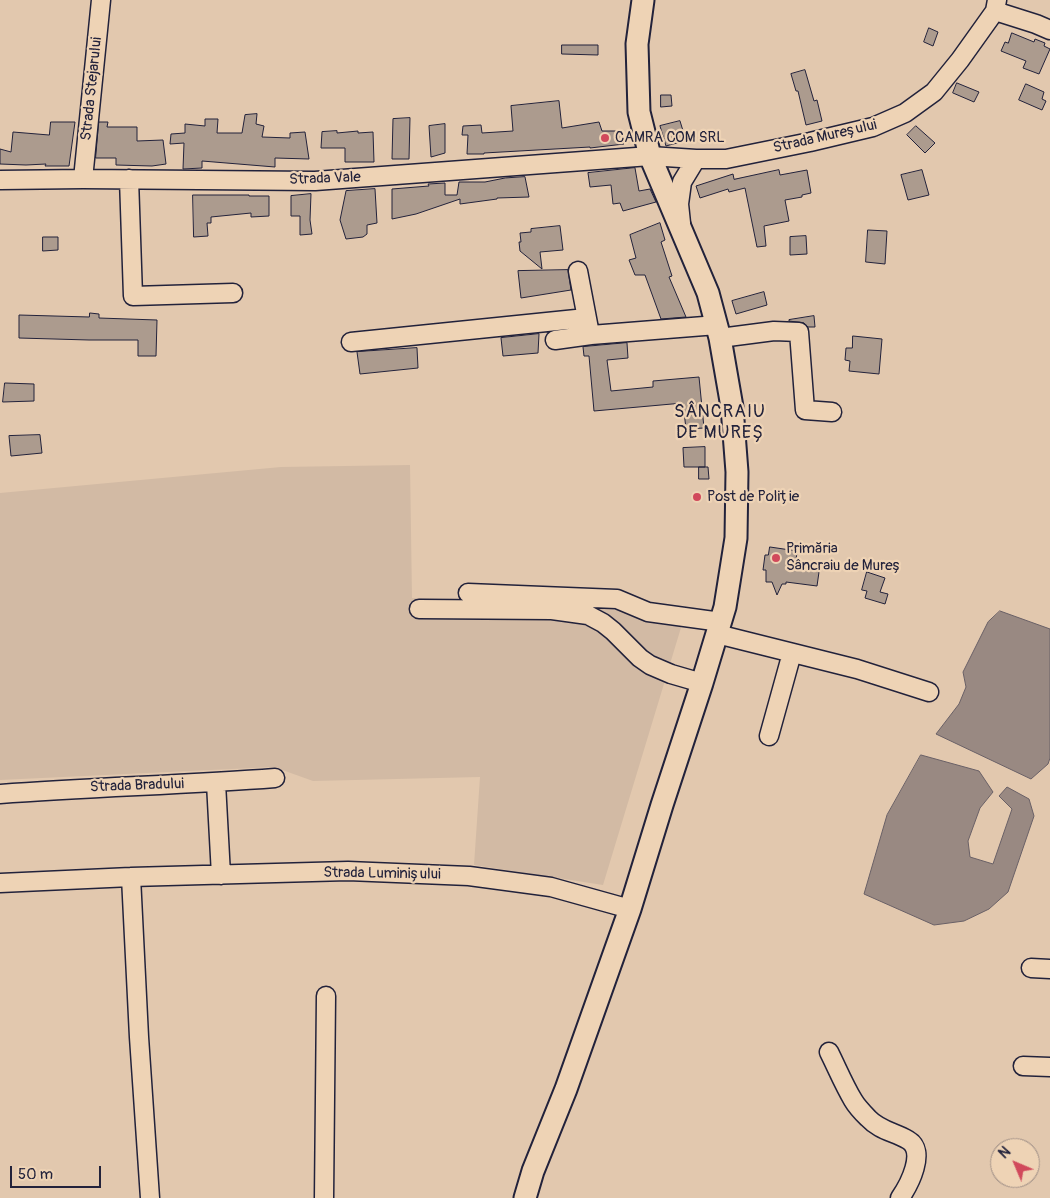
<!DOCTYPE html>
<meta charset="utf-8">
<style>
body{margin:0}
#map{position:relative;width:1050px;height:1198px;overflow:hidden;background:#e2c8ae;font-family:Pangolin,sans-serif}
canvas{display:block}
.north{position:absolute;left:990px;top:1138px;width:50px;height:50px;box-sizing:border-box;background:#eed3b5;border:1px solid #9c8c84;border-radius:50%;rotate:315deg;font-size:14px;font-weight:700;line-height:20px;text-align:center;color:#22223b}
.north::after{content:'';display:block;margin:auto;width:18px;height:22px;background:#d1495b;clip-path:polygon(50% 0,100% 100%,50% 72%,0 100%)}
.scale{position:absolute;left:10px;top:1166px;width:91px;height:22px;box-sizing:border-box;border:2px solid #22223b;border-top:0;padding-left:6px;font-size:15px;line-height:18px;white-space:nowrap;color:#22223b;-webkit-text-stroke:4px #eed3b5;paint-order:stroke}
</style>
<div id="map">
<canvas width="1050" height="1198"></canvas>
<div class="north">N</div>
<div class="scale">50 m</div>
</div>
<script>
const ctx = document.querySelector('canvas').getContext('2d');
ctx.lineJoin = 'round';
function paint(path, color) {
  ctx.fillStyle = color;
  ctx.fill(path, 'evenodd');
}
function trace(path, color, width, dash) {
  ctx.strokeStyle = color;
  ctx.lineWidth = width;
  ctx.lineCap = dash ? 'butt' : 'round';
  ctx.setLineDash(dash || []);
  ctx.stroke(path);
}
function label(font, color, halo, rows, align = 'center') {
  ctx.font = font + ' Pangolin,sans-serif';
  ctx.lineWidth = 4.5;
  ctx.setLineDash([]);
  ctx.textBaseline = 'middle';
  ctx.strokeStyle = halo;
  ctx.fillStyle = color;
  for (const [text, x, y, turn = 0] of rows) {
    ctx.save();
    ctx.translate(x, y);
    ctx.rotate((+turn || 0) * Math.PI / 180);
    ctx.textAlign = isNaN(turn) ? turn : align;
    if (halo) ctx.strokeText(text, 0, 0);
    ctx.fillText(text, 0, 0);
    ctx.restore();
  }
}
const built = new Path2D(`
 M410,465L412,598L614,605L631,616L683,621L603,885L474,865L480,777L313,781L274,767L0,780V493L281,467Z`);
const water = new Path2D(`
 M1000,611L1050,629V758L1048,764L1031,779L936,734L959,704L966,687L963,672L988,622Z
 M921,755L979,771L993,792L980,808L968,841L970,857L993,864L1012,809L999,796L1007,787L1029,799L1034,816L1008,892L989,909L964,921L934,925L864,894L887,815Z`);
const building = new Path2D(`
 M929,28L938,32L933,46L924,42Z
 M1012,33L1034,42L1035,39L1045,43L1044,46L1050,49L1039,74L1023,68L1026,61L1001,51L1005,42L1008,43Z
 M562,45H598V55L562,54Z
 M805,70L814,101L817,100L822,121L806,125L798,91H796L791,74Z
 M957,83L979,92L974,102L953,93Z
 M1026,84L1044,92L1042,99L1046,101L1042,110L1019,100Z
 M661,95H671L672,106L661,107Z
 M559,101L562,128L599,122L602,131H620L624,144L590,148V147L484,153V154H467L468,135H462L463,126L481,125L482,133L513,131L511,106Z
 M257,114L256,124L264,126L262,137L290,138V133L305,132L309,159L275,158V167L202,161V168L183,169L184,143L170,144L171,134L185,133V124L205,126V119H218L217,133H242L245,115Z
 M410,118L409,159H392L393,119Z
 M680,121L684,134L682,135L684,141L666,146L660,126Z
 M51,122H75L69,166H45L46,164L26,165L0,164V149L11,152L13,132L49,135Z
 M99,122H108L107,127H137V141L163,140L166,164L152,166L116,165V158H96Z
 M445,124V153L431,157L429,126Z
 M916,126L935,143L925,153L907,135Z
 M337,131V133L358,131V133L373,132L374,162H345V148H321L322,132Z
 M635,168L639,191L650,189L656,202L623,211L620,203L613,204L611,185L590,187L588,173Z
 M779,170L780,175L807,170L811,193L802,195V197L785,200L789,221L764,226L766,246L757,247L745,188L729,192L728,189L700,198L696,186L733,174L734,179Z
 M922,170L929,195L908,200L901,175Z
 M525,177L529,197L497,198V199L460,204V199L416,214L392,219V189L429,186L428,184L445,183V195H457L459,182H485L505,178Z
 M375,189L377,223L367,225V234L363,237L346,239L340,220L346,191Z
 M311,194L310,220L312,234L300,235V216H291V196Z
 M193,195H249V196H269V216L251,217V213L211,217V223H207L208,236L194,237Z
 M660,223L665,240L661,242L672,276L669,277L686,317L661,319L645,275H635L629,260L636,258L630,235Z
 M560,226L563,250L540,252L542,269L520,251L519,242H521L520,233L531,232V229Z
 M868,230L887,231L885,264L866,262Z
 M806,236L807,254L790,255V237Z
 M43,237H58V250L43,251Z
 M568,270L571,290L521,298L518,271Z
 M764,292L767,305L736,314L732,301Z
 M90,313L99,314V318L157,320L156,356H138V340H89L19,338V315L89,317Z
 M814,316L815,327H808L804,323L789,321V320Z
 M539,334L538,353L503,356L501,338Z
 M853,336L882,339L879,374L849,371L850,361L845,360L846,348H852Z
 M627,343L628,358L607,360L611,391L653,387V381L699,377L704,428L686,429L683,403L594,411L589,356H584L583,347Z
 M417,348L418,368L360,374L357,352Z
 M5,383L34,384V401L3,402Z
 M40,435L42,453L11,456L9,436Z
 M705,447V467H684L683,448Z
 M699,467H708L709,479H699Z
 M770,547L797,551L796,561L820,565L817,586L786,582V584H782L777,595L772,582H766V570H763L765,555H768Z
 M867,572L885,578L880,592L888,594L885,604L865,598L867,591L862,590Z`);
const minor = new Path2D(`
 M995,11L1036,24L1050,30
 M83,179L101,0
 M129,179L133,296L233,293
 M0,180L83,179L315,181L650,156L696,159H726L810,142L873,127L905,113L934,92L960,60L995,11L997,0
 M681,223L679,204L682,182L696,159
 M578,271L589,329
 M720,338L774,331L799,332L805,410L832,412
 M555,340L591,335L717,325
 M351,342L586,318
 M468,593L617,599L648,612L721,622
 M419,609L552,610L588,615L603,623L613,631L640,658L650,665L671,674L702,683
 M717,634L857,669L929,692
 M769,736L792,653
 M216,783L221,875
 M0,794C92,787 183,785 275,778
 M131,877L139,1037L150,1198
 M0,883L131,877L348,871L469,876L551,887L630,909
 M1031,968L1050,969
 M829,1052C837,1068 844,1085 853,1100C857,1107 863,1113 868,1118C879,1130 894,1132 908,1140C927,1151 909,1185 900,1198
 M1023,1066L1050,1067
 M324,1198L326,996`);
const major = new Path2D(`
 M525,1198L533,1171L566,1089L630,909L662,805L702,683L725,607L736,538L737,472L732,407L720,338L708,293L650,156L639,112L637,44L643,0`);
const markers = [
 [605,138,5,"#d1495b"],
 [697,497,5,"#d1495b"],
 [776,558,5,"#d1495b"]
];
const streetNames = [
 ["Strada Stejarului",92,89,-84],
 ["Strada Mureșului",825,137,-13],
 ["Strada Vale",325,179,-2],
 ["Strada Bradului",137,786,-2],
 ["Strada Luminișului",382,874,1]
];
const poiNames = [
 ["CAMRA COM SRL",615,138],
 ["Post de Poliție",707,497],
 ["Primăria",786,549],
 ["Sâncraiu de Mureș",786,566]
];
const quarterNames = [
 ["SÂNCRAIU",720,412],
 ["DE MUREȘ",720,433]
];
paint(built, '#d2baa4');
paint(water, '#998982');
trace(water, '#696066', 1);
paint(building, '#ac9b8e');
trace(building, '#22223b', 1);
trace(minor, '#22223b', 21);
trace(major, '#22223b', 25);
trace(minor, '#eed3b5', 18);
trace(major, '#eed3b5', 21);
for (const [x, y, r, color] of markers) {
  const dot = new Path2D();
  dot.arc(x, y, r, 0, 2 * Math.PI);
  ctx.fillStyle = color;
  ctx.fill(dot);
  trace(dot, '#eed3b5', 2);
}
label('15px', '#22223b', '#eed3b5', streetNames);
label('15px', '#22223b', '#eed3b5', poiNames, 'left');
ctx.letterSpacing = '1px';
label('18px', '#22223b', '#eed3b5', quarterNames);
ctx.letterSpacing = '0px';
</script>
